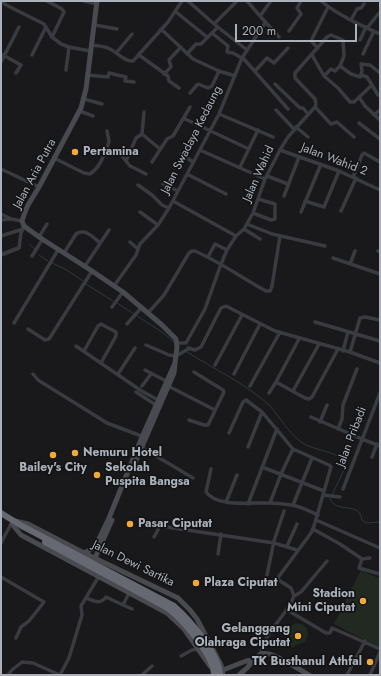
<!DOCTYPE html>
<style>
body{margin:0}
#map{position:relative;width:381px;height:676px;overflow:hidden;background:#19191b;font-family:Jost,sans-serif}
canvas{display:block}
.frame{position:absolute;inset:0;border:2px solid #abb1ba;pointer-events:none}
.scale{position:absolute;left:235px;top:24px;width:122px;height:18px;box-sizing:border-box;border:2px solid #abb1ba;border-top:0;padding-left:5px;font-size:12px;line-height:14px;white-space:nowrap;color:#abb1ba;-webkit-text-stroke:3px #141416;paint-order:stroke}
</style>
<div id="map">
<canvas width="381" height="676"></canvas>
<div class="frame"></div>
<div class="scale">200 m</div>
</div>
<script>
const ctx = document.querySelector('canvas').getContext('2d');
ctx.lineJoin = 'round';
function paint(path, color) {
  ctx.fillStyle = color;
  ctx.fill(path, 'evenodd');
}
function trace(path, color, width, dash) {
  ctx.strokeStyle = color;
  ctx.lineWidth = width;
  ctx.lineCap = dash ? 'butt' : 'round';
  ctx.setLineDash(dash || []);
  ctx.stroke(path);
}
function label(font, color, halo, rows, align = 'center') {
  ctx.font = font + ' Jost,sans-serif';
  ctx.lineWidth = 3.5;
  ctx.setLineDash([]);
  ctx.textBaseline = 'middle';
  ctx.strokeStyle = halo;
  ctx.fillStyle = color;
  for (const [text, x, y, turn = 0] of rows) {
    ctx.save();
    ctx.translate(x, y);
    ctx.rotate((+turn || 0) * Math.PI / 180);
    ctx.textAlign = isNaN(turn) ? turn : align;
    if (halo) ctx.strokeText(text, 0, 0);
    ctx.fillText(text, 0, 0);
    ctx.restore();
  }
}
const green = new Path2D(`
 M361,570L380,579V648L334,624Z
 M296,623C303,623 308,627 308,635L305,642L295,645L294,648L288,645L290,642L287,634L289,627Z`);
const stream = new Path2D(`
 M29,244L35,249
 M1,253L17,247
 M39,255L48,261
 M52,263L67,270L83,281
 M86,284L113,301
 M117,303L134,314
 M137,316L162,332L174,342
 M187,352C214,369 245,383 269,405C280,417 288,432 301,442C314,451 333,450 345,461L346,466L332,495
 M330,499C338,515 359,500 362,520L366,523L380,522`);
const street = new Path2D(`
 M1,1L6,5L44,24L52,37L61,44L69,47L90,51
 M47,1L62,9L64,12L52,37
 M84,1L97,4
 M188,1L214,24L247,50
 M247,1L260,16
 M271,1L260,16L279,37
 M321,1C338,15 360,25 380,34
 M176,12L207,37
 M351,20L357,9L361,8L364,4
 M214,24L237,1
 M95,25L117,29
 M367,28L380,12
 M161,29L193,59L219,71L235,76
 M289,31L301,14L297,8L301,1
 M212,33L228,46L227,52L233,53L242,58
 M360,40L366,27
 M91,45C98,46 104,46 110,49C118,53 125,62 133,61L168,22L182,1
 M318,48L312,42V39L328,7
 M117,52L132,34
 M1,54L21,65L16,73
 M187,54L196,44H201L218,27
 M363,54L374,31
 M32,55L46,27
 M139,55L168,76L169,81L179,88
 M312,55L324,76L338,88L350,102H354L372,85L378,95
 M243,58L288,109
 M1,62L19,27
 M340,66L351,74L360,77L362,71L361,64L370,65L380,73
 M66,70L69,47
 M255,71L267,58L274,63L288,48
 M164,74L171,67L169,60L181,47
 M87,75L108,77L109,73L126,77L125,81L134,82
 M361,75L367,77L372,85
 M275,84L300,108H303L308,114
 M190,93L198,84L208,88L212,86L219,71
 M359,97L365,106L380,120
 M84,99L102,104
 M315,107L331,124L337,122L354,137
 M276,110L294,129
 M80,111L93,116
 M219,114L273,137
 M374,115L380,110
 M185,119L249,149
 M359,123L380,139
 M296,127L308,137
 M142,134L144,112
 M107,148L109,141L107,131
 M200,150L265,179
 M280,150L339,171L380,190
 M181,154L193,162
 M54,158L84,173L90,174C99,168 103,158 107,148L121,155L130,166L146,174
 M126,161L136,138L142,134L160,149
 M152,162L167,139L173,136L190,107
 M240,167L258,130
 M1,169L39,187
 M187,174L226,194
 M267,176L288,184
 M353,177L362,155L364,153L380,162
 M163,184L178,191
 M138,185L152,195L162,205L169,208
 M284,196L299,157
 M173,201L236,236
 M305,201L324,207L339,171
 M341,211L356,178
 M140,212L158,225
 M301,212L321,164
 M253,213L271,220L275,219V204L258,199
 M1,214L11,219L22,221
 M1,220L10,219
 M247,224L272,234L325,246
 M244,229L260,239
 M1,236L23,229
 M39,237L47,224
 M130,242L138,249
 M378,251L380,252
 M64,253L76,234C85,228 93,237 100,243
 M1,255L19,248L21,233L24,226
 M32,256L42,240
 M208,257L215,244L227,250
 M333,258L380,274
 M350,264L355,251
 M85,266L109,230
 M114,286L136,255L140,244L158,225L169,208L219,114L242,58L265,23
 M112,307L123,292
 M148,313L164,295L189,253L192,251H195C220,262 242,278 266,291H270L272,286L280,236
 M315,322L380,341
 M14,323L58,250
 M127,324L142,307
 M28,329L45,340L49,339L92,271
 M177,343H186L205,309L221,264L227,250L236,236L244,229L253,213L265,179L280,150L288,137L315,107L316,104L315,99L295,78V73L327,37L331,35L343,40L344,56L340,66L335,71L331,69L324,76
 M146,345L169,355L176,356L190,348
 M76,346L140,390L160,401
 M188,348L195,350L201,347L221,308L226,306L275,331L350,352L380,363
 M84,351L98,326L101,324L116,332V336L101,363
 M343,351L348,332
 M350,352L360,318L365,317L380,320
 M215,365L242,315
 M145,370L166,381
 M33,374L38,380L107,423L144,437
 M118,374L135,348
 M234,374L260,324
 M276,382L305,398L309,399L312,397L338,349
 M142,386L151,374
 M168,386L215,410
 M250,386L280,332
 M293,391L319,344
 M136,392L156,405
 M269,393L276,382L299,339
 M311,417L362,439L380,446
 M189,420L204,425H208L224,392L223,390L194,372
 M320,422L327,405
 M338,429L342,419L343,405L357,369
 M229,433L243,402L246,400L262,412L293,449L329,465L331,467L314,526L311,533L277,579L291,588L294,596C287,616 262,634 261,654
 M141,447L193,478
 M248,447L262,412
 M372,457L377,444
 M262,467L324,491
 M211,469L206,492C218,508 251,502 269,503C276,503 284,504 291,505C300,506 309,511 318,515
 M343,489L380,393
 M323,495L340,497
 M226,502L237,475
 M270,503L281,474L293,449
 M248,504L277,429
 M293,505L312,458
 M316,520L380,548
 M313,529L340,544L362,559L370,558
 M154,537L160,526L274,543L297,550
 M1,543L11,524
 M287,546L297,524
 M218,554L221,534
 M362,559L359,568L380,574
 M267,575L274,541L284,511
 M1,577L44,602L29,621L21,627L16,638
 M294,596L301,592L327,561
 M86,598C94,601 100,605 106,597L123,605L129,593
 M123,605L132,609
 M287,610L326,633H330L332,628L380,649
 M181,656L192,650L198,649
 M8,675L12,670L22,662L33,663L60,675
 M60,675L69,658L82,615L81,606L99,576
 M142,675L152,666
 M347,675L365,641
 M370,675L380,652`);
const secondary = new Path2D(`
 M134,465L174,373L175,363
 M15,521L28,524L84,553L178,598L190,610L197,619L221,665L223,675
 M12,524L21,535L167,613L184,629L210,666
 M84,553L90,550L96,545L109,518L142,437L175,363L177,347L176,339L162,325L123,292L92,271L39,237L24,226L22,221L25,212L28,205L39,187L81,108L86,89L97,1
 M95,558L112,520
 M223,670L246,661L252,660
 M239,675C242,672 245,670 248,667C252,662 255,657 261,654C272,650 299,670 309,675`);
const highway = new Path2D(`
 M1,513L22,526`);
const highwayBridge = new Path2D(`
 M22,526L174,606C190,620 219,654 220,675
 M45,542L166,607C182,618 214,656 214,675`);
const markers = [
 [75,152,4,"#f0aa3b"],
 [75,453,4,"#f0aa3b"],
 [53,455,4,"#f0aa3b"],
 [97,475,4,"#f0aa3b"],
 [130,524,4,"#f0aa3b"],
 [196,583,4,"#f0aa3b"],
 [363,601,4,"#f0aa3b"],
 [298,636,4,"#f0aa3b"],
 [370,662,4,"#f0aa3b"]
];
const streetNames = [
 ["Jalan Swadaya Kedaung",192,140,-63],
 ["Jalan Wahid 2",334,160,21],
 ["Jalan Aria Putra",35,174,-62],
 ["Jalan Wahid",259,174,-66],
 ["Jalan Pribadi",352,437,-69],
 ["Jalan Dewi Sartika",133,564,26]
];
const poiNames = [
 ["Pertamina",83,152],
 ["Nemuru Hotel",83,453],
 ["Bailey's City",53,468,"center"],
 ["Sekolah",105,468],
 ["Puspita Bangsa",105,482],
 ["Pasar Ciputat",138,524],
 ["Plaza Ciputat",204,583],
 ["Stadion",355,594,"right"],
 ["Mini Ciputat",355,608,"right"],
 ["Gelanggang",290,629,"right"],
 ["Olahraga Ciputat",290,643,"right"],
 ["TK Busthanul Athfal",362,662,"right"]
];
paint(green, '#212921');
trace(stream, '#2f393f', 1);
trace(street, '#3a3b40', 3.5);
trace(secondary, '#484a50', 5);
trace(highway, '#666971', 6);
trace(highwayBridge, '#666971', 6);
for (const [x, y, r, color] of markers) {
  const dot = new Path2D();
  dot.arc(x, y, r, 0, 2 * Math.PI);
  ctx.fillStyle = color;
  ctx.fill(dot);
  trace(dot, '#141416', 1.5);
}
label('12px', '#abb1ba', '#141416', streetNames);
label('bold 12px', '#abb1ba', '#141416', poiNames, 'left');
</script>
